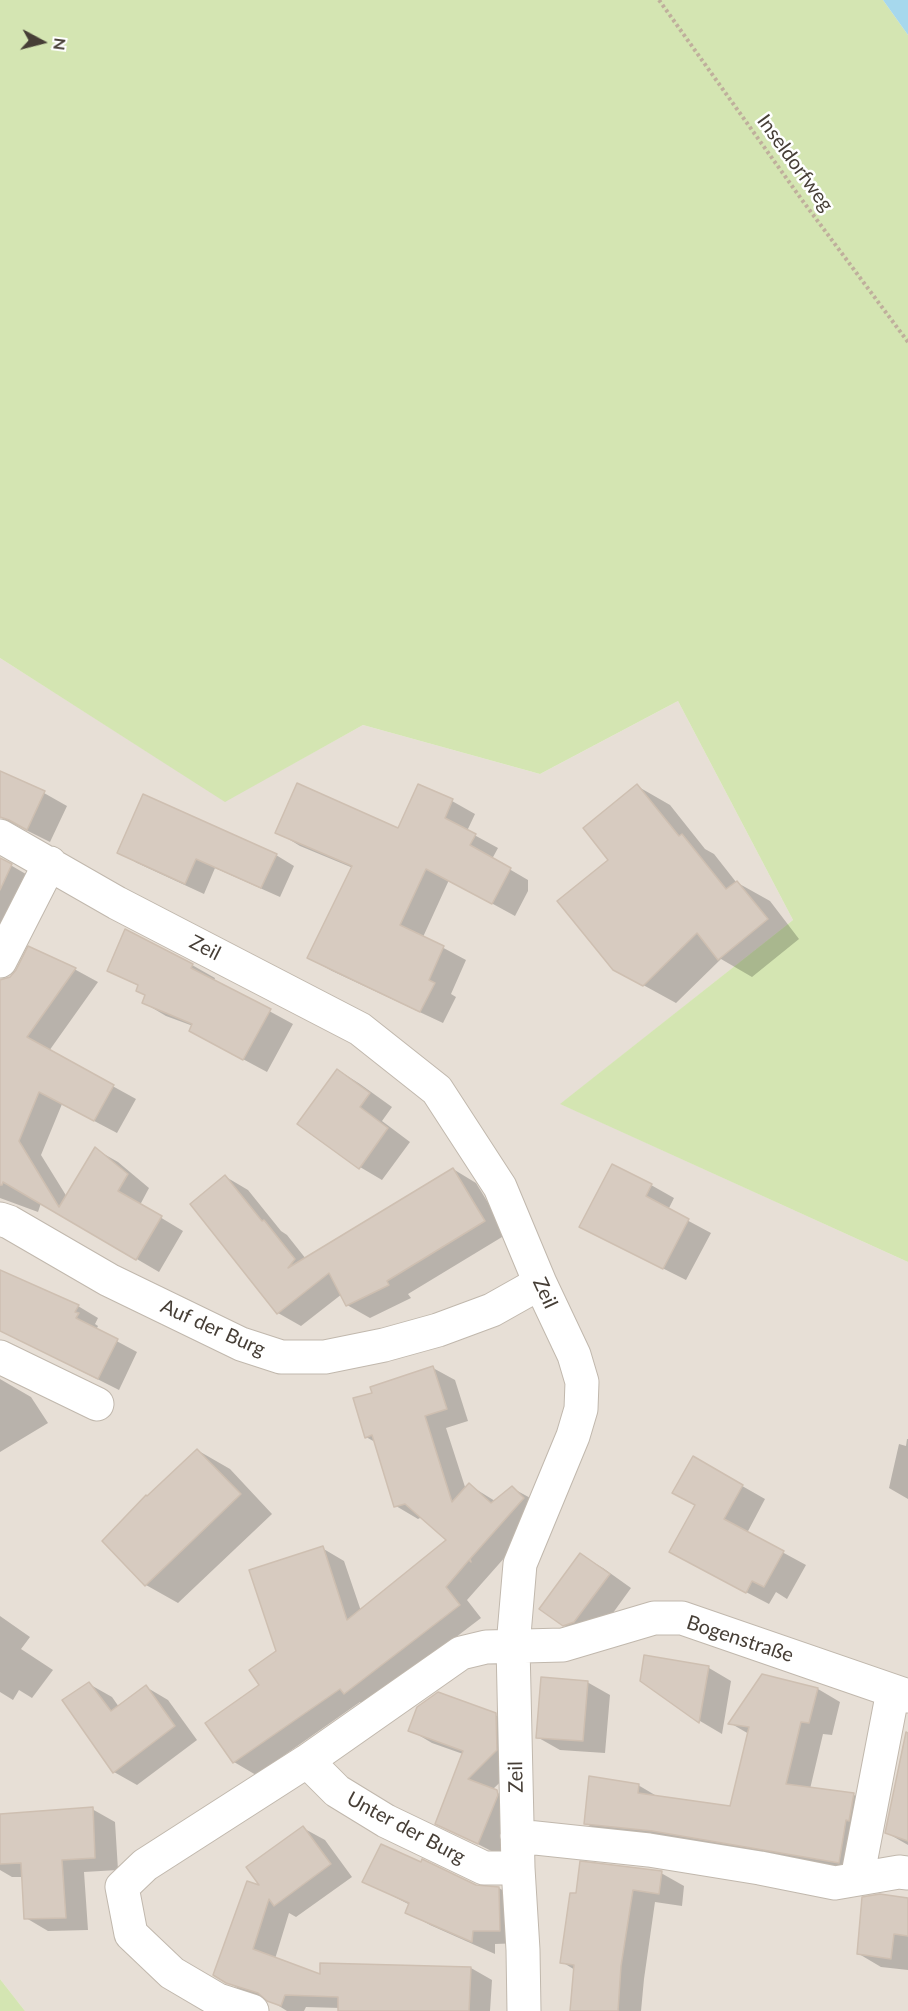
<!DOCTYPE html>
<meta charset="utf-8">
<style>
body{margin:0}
#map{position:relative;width:908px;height:2011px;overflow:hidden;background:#f3eee7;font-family:Lato,sans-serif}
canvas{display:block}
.north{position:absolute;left:12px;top:12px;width:60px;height:60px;-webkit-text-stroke:4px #fff;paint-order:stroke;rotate:97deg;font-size:16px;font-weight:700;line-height:24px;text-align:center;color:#463e36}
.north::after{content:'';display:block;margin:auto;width:21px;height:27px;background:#463e36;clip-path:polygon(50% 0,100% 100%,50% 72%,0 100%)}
</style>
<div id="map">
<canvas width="908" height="2011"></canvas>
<div class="north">N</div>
</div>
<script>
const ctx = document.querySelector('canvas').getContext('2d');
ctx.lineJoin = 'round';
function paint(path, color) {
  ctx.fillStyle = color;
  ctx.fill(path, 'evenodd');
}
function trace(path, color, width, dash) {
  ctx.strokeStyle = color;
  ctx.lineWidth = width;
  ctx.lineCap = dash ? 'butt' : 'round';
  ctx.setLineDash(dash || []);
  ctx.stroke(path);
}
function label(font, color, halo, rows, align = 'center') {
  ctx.font = font + ' Lato,sans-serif';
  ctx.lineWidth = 5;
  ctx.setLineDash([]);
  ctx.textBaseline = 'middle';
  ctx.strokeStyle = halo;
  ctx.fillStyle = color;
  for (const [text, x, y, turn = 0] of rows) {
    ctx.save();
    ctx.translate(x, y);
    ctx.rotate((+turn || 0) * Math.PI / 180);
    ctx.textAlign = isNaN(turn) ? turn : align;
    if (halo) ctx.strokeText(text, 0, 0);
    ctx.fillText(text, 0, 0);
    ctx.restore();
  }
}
const residential = new Path2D(`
 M0,658L225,801L363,725L540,774L678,701L793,920L561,1104L908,1262V2011H25L0,1979Z`);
const green = new Path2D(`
 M0,0H883L908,35V1262L560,1104L793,920L678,701L540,774L363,725L225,802L0,658Z
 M0,1979L25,2011H0Z`);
const water = new Path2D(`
 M883,0H908V35Z`);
const shadow = new Path2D(`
 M0,783L44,793L67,806L50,842L0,817Z
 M419,786L452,801L475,814L467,831L498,848L492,859L528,880V891L515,916L449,880L423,937L466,960L451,994L456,997L443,1023L332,971L309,958L353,868L300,846L277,832L399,830Z
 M637,786L670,805L705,849L714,854L736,882L770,901L799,939L752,977L721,959L676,1003L614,969L610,860Z
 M119,852L276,855L294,866L280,897L215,868L204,894L137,863Z
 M0,859L43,884L0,962Z
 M29,948L76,970L98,982L49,1051L136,1099L117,1133L62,1104L41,1155L67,1197L95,1149L118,1162L149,1188L140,1205L183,1231L159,1272L41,1203L38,1212L0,1198V1004Z
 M192,965L215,978L214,981L293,1024L267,1072L213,1043L193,1026L166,1016L144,1003L147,996L139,986L109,970Z
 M338,1070L360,1084L392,1107L382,1121L410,1142L382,1180L360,1167Z
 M453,1169L476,1183L507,1234L408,1294L411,1298L370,1318L347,1305L342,1294L301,1326L278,1313L192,1204L226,1177L248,1190L281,1231L287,1235L306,1259Z
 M651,1185L674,1198L668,1210L711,1233L686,1280L581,1227Z
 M0,1272L78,1306L98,1318L95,1324L98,1326L96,1330L137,1352L119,1390L0,1330Z
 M433,1368L455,1380L468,1421L446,1428L466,1490L469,1485L495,1501L512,1488L534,1500L545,1512L467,1600L481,1618L367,1705L360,1702L256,1775L234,1762L262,1685L322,1548L344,1561L361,1611L448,1540L422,1517L418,1519L396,1506L375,1442L366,1437L374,1394Z
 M0,1379L31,1397L48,1423L0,1452Z
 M907,1439H908V1499L889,1488L899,1444L906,1446Z
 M197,1450L230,1469L272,1514L178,1603L146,1585Z
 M693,1458L765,1499L747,1533L806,1565L787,1599L776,1592L769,1604L694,1565L696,1505Z
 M581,1555L603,1568L631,1588L597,1635L587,1638L563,1624Z
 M0,1616L30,1637L21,1649L53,1670L32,1698L19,1690L13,1700L0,1692Z
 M709,1668L731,1681L722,1734L700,1721L642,1680Z
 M587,1682L610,1695L605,1753L560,1750L537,1737Z
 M89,1684L112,1697L119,1707L146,1687L168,1700L197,1740L137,1785L114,1772Z
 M818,1689L840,1702L832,1735L823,1734L810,1789L854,1795L876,1808L862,1876L608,1836L585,1823L638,1785L660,1798L731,1808L749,1734L730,1723Z
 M495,1715L518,1728L519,1764L492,1790L520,1805L501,1856L437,1823L463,1754L432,1743L410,1730Z
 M903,1745L908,1747V1845L887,1833Z
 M92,1809L115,1822L118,1870L84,1872L88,1930L48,1931L26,1918L24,1877H12L0,1870V1816Z
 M303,1828L325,1840L352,1877L296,1917L289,1913L275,1959L321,1977L471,1968L492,1980L490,2011H340V2008L306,2007L304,2011H287L271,2001L248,1994L215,1975L263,1888Z
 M661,1873L684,1886L682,1906L655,1902L644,1979L641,2011H572L575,1970L562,1962L571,1894Z
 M364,1881H463L483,1888H499L521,1901L523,1943L495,1944V1954L430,1925L407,1912L410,1905Z
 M908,1899V1970L881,1967L859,1954Z`);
const building = new Path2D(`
 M0,771L45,791L27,830L9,820L0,817Z
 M297,783L398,828L418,784L453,799L445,818L476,834L470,845L511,868L492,904L426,869L400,925L444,946L429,980L435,983L420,1012L307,958L352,866L275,833Z
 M637,784L679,836L682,834L726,889L737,881L768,919L718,960L697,933L643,986L613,970L557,901L608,860L583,828Z
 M143,794L277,854L261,888L196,859L185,884L117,853Z
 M0,858L12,864L0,890Z
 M125,929L193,964L191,968L271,1009L243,1060L189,1031L192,1024L142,1003L145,995L136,991L138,985L107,971Z
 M28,946L76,968L27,1037L114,1085L94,1121L39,1092L19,1141L59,1207L95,1147L128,1174L118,1191L162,1216L136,1260L3,1182L2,1185H0V980L10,977L16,970Z
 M337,1069L370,1093L360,1107L388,1128L359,1169L297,1124Z
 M612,1164L652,1184L646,1196L689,1219L663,1269L579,1227Z
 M453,1168L485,1221L387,1281L389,1285L346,1306L329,1273L277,1314L190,1204L225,1175L262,1221L264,1220L295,1259L288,1268Z
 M0,1270L79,1305L75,1312L79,1313L76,1318L118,1339L98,1379L0,1331Z
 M433,1366L447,1409L425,1416L452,1502L469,1483L491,1503L512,1486L524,1498L470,1559L471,1562L469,1560L446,1587L460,1605L344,1694L340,1689L233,1763L205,1723L259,1685L249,1670L276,1651L249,1570L323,1546L347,1620L446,1540L405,1504L394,1507L372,1435L365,1438L353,1398L372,1393L370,1387Z
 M197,1449L241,1494L145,1586L102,1541L146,1495L147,1496Z
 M693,1456L743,1485L724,1519L784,1551L764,1587L752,1581L746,1593L669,1552L695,1505L672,1493Z
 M580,1553L610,1574L574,1622L563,1626L539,1609Z
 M644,1655L709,1666L699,1723L640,1681Z
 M762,1674L818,1688L809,1723L801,1722L786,1784L854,1793L849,1821L846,1820L839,1863L652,1831L584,1824L589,1776L639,1784L638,1793L730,1806L749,1727L728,1724Z
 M541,1677L588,1681L583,1741L536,1738Z
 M89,1682L111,1711L146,1685L175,1726L113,1773L62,1700Z
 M438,1692L496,1713L497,1750L468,1779L497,1790L498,1795L478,1844L435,1824L463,1751L408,1731L417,1707Z
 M906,1732L908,1733V1841L885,1833Z
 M93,1807L95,1858L62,1860L66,1918L24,1919L21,1863L0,1864V1814Z
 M303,1826L331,1864L274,1906L269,1899L253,1949L320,1974V1963L471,1967L469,2011H338V1997L285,1995L281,2006L267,2001L258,1993L226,1983L213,1975L247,1881L259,1885L246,1867Z
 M381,1844L421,1862L422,1859L476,1885L499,1887L500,1931H473L472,1942L405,1913L409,1903L362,1882Z
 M580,1861L662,1871L659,1894L633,1890L621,1966L618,2011H570L574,1965L560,1963L570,1893H576Z
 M880,1894L908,1898V1936L894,1934L891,1959L857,1954L862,1897Z`);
const path = new Path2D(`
 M659,0L802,200L908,342`);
const minor = new Path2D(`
 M0,836L117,903L360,1029L437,1090L500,1187L540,1283L574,1355L582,1382L581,1409L573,1436L520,1564L513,1646L518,1868L523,1950L524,2011
 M0,961L50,863
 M0,1219L9,1222L109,1280L241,1344L281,1357H325L384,1345L438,1330L492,1310L540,1283
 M0,1357L97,1404
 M307,1761L337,1791L386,1821L484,1868H518
 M517,1836L649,1850L760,1868L835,1883L899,1872L908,1873
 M857,1879L893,1691
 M252,2011L218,2000L172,1973L131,1934L122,1887L145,1865L307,1761L461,1653L486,1647L563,1645L654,1618H682L908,1696`);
const streetNames = [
 ["Inseldorfweg",795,163,54],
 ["Zeil",205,948,27],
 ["Zeil",545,1293,65],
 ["Auf der Burg",213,1328,24],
 ["Bogenstraße",740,1639,18],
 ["Zeil",516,1777,-91],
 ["Unter der Burg",406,1828,28]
];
paint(residential, '#e7dfd6');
paint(green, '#d4e5b2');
paint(water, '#a6d8ed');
paint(shadow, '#0003');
paint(building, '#d7cbc0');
trace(building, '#cebfb1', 1.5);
trace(minor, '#c1b8ad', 35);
trace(path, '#bfaf9c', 4, [3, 3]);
trace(minor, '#fff', 33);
label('20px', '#463e36', '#fff', streetNames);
</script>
